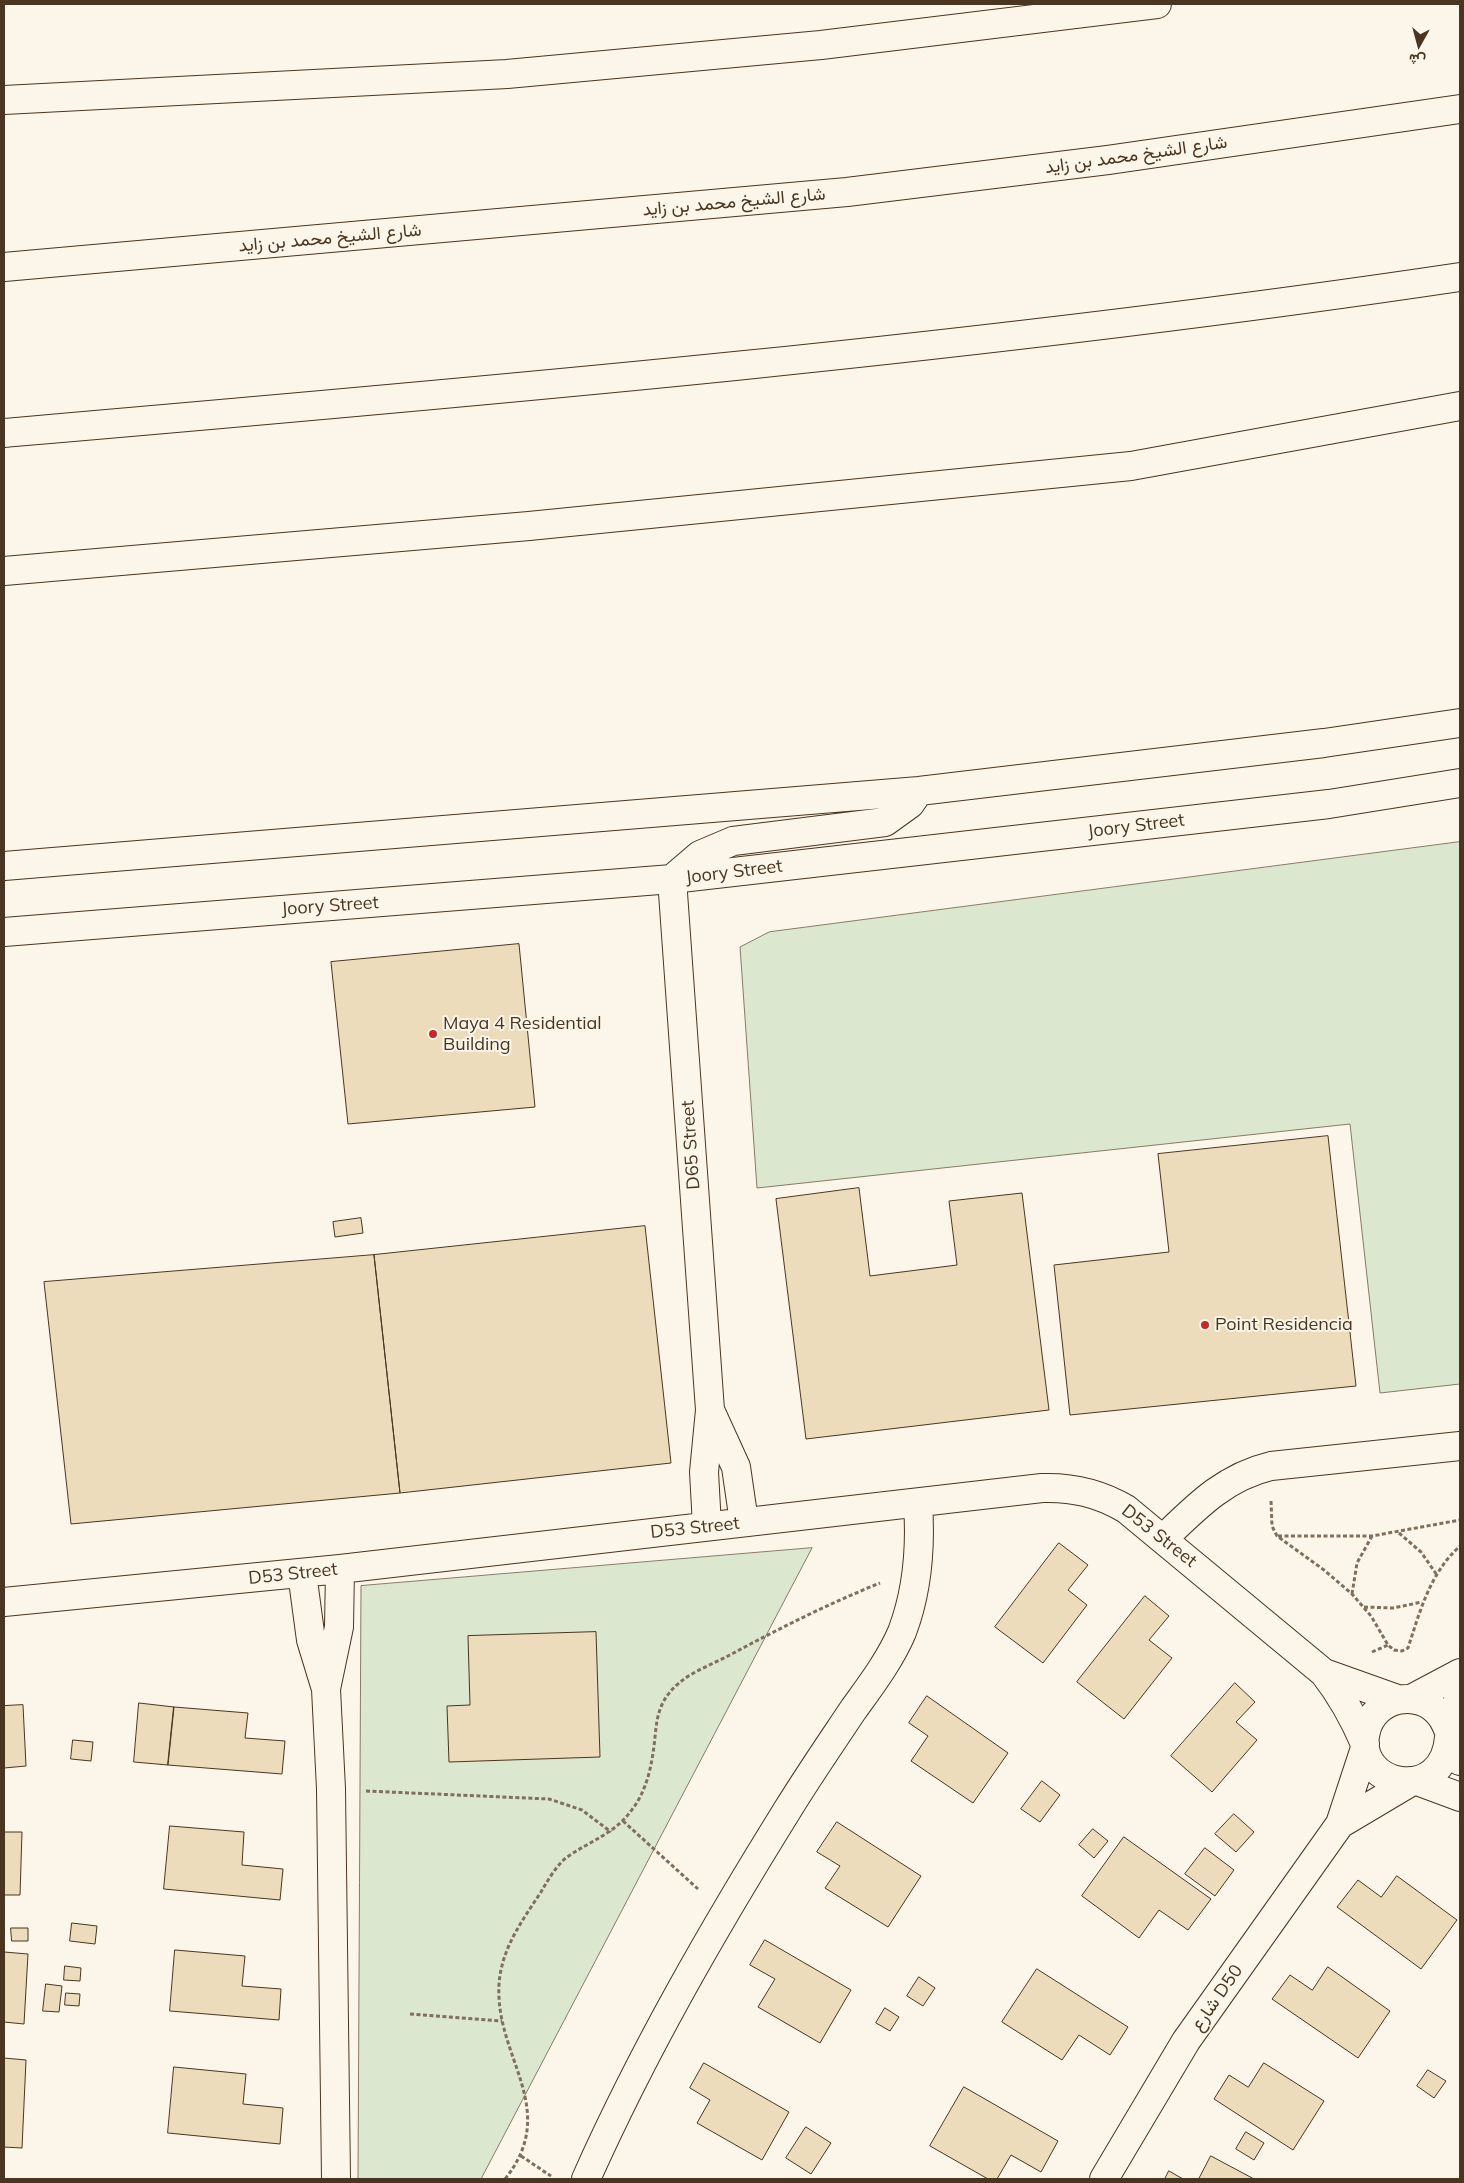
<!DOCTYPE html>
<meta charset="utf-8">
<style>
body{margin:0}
#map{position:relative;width:1464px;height:2183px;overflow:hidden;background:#fbf6e9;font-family:Mulish,Vazirmatn,sans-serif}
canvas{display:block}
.frame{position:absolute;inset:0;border:5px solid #4a3520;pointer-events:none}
.north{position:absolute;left:1394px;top:20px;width:50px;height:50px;-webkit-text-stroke:4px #fbf6e9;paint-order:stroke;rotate:187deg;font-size:14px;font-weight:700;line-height:20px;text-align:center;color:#4a3520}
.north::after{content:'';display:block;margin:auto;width:18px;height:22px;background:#4a3520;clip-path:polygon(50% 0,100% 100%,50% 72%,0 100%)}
</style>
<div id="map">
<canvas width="1464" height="2183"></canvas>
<div class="frame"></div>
<div class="north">ش</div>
</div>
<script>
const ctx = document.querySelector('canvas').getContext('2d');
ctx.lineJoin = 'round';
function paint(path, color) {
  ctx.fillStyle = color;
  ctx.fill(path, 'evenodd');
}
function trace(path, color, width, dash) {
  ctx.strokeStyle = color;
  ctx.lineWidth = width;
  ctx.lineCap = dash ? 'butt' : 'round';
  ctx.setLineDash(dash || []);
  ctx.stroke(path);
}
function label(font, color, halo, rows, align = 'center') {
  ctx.font = font + ' Mulish,Vazirmatn,sans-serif';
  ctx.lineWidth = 4;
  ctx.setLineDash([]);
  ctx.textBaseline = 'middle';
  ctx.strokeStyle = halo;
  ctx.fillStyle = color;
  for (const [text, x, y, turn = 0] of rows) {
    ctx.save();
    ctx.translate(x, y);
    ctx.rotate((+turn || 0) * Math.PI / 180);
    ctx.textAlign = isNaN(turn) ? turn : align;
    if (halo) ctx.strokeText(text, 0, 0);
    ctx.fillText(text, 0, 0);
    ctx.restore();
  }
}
const green = new Path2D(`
 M1460,842V1384L1380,1393L1350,1124L757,1188L740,947L769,932Z
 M812,1548L481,2179H358L361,1586Z`);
const building = new Path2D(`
 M519,944L535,1107L348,1124L331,962Z
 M1328,1136L1356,1386L1070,1415L1054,1265L1169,1252L1158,1154Z
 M859,1188L870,1276L957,1265L949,1201L1022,1193L1049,1410L806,1439L776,1199Z
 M361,1218L363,1233L335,1237L333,1222Z
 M645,1226L671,1463L400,1493L374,1255Z
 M374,1255L400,1493L71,1524L44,1282Z
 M1059,1543L1088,1565L1068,1590L1087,1605L1043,1663L995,1627Z
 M1145,1596L1169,1616L1149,1640L1172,1658L1124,1719L1077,1682Z
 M596,1632L600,1757L449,1762L447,1706L470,1705L468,1636Z
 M1235,1683L1255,1702L1236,1722L1257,1740L1212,1792L1171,1756Z
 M927,1696L1008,1753L973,1803L911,1761L928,1736L909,1723Z
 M139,1703L174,1707L168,1765L134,1762Z
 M23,1705L26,1766L4,1768V1706Z
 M174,1707L248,1713L245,1738L285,1741L282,1774L168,1765Z
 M73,1740L93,1742L91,1761L71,1759Z
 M1042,1781L1060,1795L1040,1822L1021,1809Z
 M1234,1814L1254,1832L1236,1852L1215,1834Z
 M837,1822L921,1876L888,1927L825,1888L840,1866L817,1852Z
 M170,1826L244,1832L242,1865L283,1869L280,1900L164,1889Z
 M1093,1829L1108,1841L1094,1858L1079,1845Z
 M4,1832H22L20,1895H4Z
 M1124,1837L1211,1899L1188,1930L1159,1910L1139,1938L1082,1896Z
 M1205,1848L1234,1870L1215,1896L1185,1874Z
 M1397,1876L1457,1920L1421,1969L1337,1907L1358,1880L1381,1897Z
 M72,1923L97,1926L95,1944L70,1941Z
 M11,1928H28V1941H12Z
 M765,1940L851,1990L820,2043L758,2007L775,1979L750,1965Z
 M175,1950L245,1956L242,1986L281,1989L279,2020L170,2011Z
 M4,1952L28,1954L24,2024L4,2022Z
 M65,1966L81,1968L80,1981L64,1980Z
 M1328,1967L1390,2011L1358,2058L1272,1999L1290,1975L1312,1990Z
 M1037,1969L1128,2027L1110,2055L1079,2035L1062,2060L1002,2022Z
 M919,1977L935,1988L923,2006L907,1996Z
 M46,1984L62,1986L59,2012L43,2011Z
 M66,1993L80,1994L79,2006L65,2005Z
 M885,2008L899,2017L890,2031L876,2023Z
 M4,2058L26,2060L22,2148L4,2147Z
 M704,2063L789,2112L762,2160L697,2123L710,2100L690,2088Z
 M1264,2063L1324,2101L1293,2150L1214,2099L1229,2075L1248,2087Z
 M174,2067L246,2074L243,2104L283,2108L280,2144L168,2133Z
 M1428,2070L1446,2081L1434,2098L1417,2086Z
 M964,2087L1058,2141L1041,2172L1011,2155L997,2179H988L930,2146Z
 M806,2127L831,2143L811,2174L786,2158Z
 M1246,2132L1264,2143L1254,2160L1236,2149Z
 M1211,2156L1254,2179H1199Z
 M1169,2171L1183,2179H1165Z`);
const path = new Path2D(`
 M1271,1501L1272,1526L1277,1536L1324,1570L1352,1594L1371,1616L1388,1645L1394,1650L1402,1651L1408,1648C1420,1611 1430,1573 1460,1546
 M1399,1533L1421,1552L1437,1575
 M1278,1536H1372L1460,1520
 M1352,1594L1357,1563L1372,1536
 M1364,1607L1393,1608L1422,1602
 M1372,1652L1388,1645
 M366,1791L549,1799L582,1810L611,1832
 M623,1821L698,1889
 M410,2014L502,2021
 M521,2156L551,2176
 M505,2179C561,2109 495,2058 499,1985C501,1949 522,1921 541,1892C548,1880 556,1866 567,1857C590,1841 614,1834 631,1811C643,1796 649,1777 652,1759C658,1728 652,1706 679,1683C693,1671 713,1664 728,1656C778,1629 828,1604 880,1583`);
const minor = new Path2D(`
 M672,879L710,1410L704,1472L707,1526
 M710,1410L736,1467L744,1522
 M1164,1538C1197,1506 1225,1477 1271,1466L1460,1446
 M302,1573L311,1640L326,1689
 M4,1602L340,1569L1042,1488C1073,1487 1099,1493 1126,1509L1324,1673C1342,1696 1354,1718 1365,1744
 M1324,1673L1397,1699
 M1411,1699L1460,1673
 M1447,1726L1460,1696
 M1449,1737C1444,1806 1352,1787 1366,1731C1374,1697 1420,1687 1441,1716C1448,1725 1455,1749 1460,1761
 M1417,1781L1460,1797
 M1340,1824L1409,1783
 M336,2179L331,1789L326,1689L339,1627L340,1569
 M586,2179C643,2051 714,1928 788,1809C809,1775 831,1743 853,1710C871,1685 890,1660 902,1632C918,1590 921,1548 918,1504
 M1104,2179L1186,2041L1340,1824L1365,1748`);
const tertiary = new Path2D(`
 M4,866L919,791L1324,743L1460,723
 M672,879L700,855L733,841L885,822L910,804L919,791
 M4,932L672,879L1329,804L1460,783`);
const motorway = new Path2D(`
 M4,100L507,74L821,45L1157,4
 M4,267L847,192L1108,160L1460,109
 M4,433C490,391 977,349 1460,277
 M4,571L529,526L1131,466L1460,406`);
const markers = [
 [433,1034,5,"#c62828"],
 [1205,1325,5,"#c62828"]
];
const streetNames = [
 ["شارع الشيخ محمد بن زايد",1136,155,-8],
 ["شارع الشيخ محمد بن زايد",734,202,-5],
 ["شارع الشيخ محمد بن زايد",330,238,-5],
 ["Joory Street",1136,826,-7],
 ["Joory Street",734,872,-7],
 ["Joory Street",330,906,-4],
 ["D65 Street",691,1145,-94],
 ["D53 Street",695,1528,-6],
 ["D53 Street",1159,1536,38],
 ["D53 Street",293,1574,-6],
 ["شارع D50",1217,1998,-55]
];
const poiNames = [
 ["Maya 4 Residential",443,1024],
 ["Building",443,1045],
 ["Point Residencia",1215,1325]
];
paint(green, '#dce7d0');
trace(green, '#887966', 1);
paint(building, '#ecdcbc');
trace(building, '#4a3520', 1);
trace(minor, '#4a3520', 30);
trace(tertiary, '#4a3520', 30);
trace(motorway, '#4a3520', 30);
trace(path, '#7f6f5c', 3, [4, 2.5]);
trace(minor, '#fbf6e9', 28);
trace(tertiary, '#fbf6e9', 28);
trace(motorway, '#fbf6e9', 28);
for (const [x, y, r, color] of markers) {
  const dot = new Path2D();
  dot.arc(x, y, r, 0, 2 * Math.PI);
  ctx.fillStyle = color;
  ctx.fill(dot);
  trace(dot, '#fbf6e9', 2);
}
label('18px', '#4a3520', '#fbf6e9', streetNames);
label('18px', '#4a3520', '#fbf6e9', poiNames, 'left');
</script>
